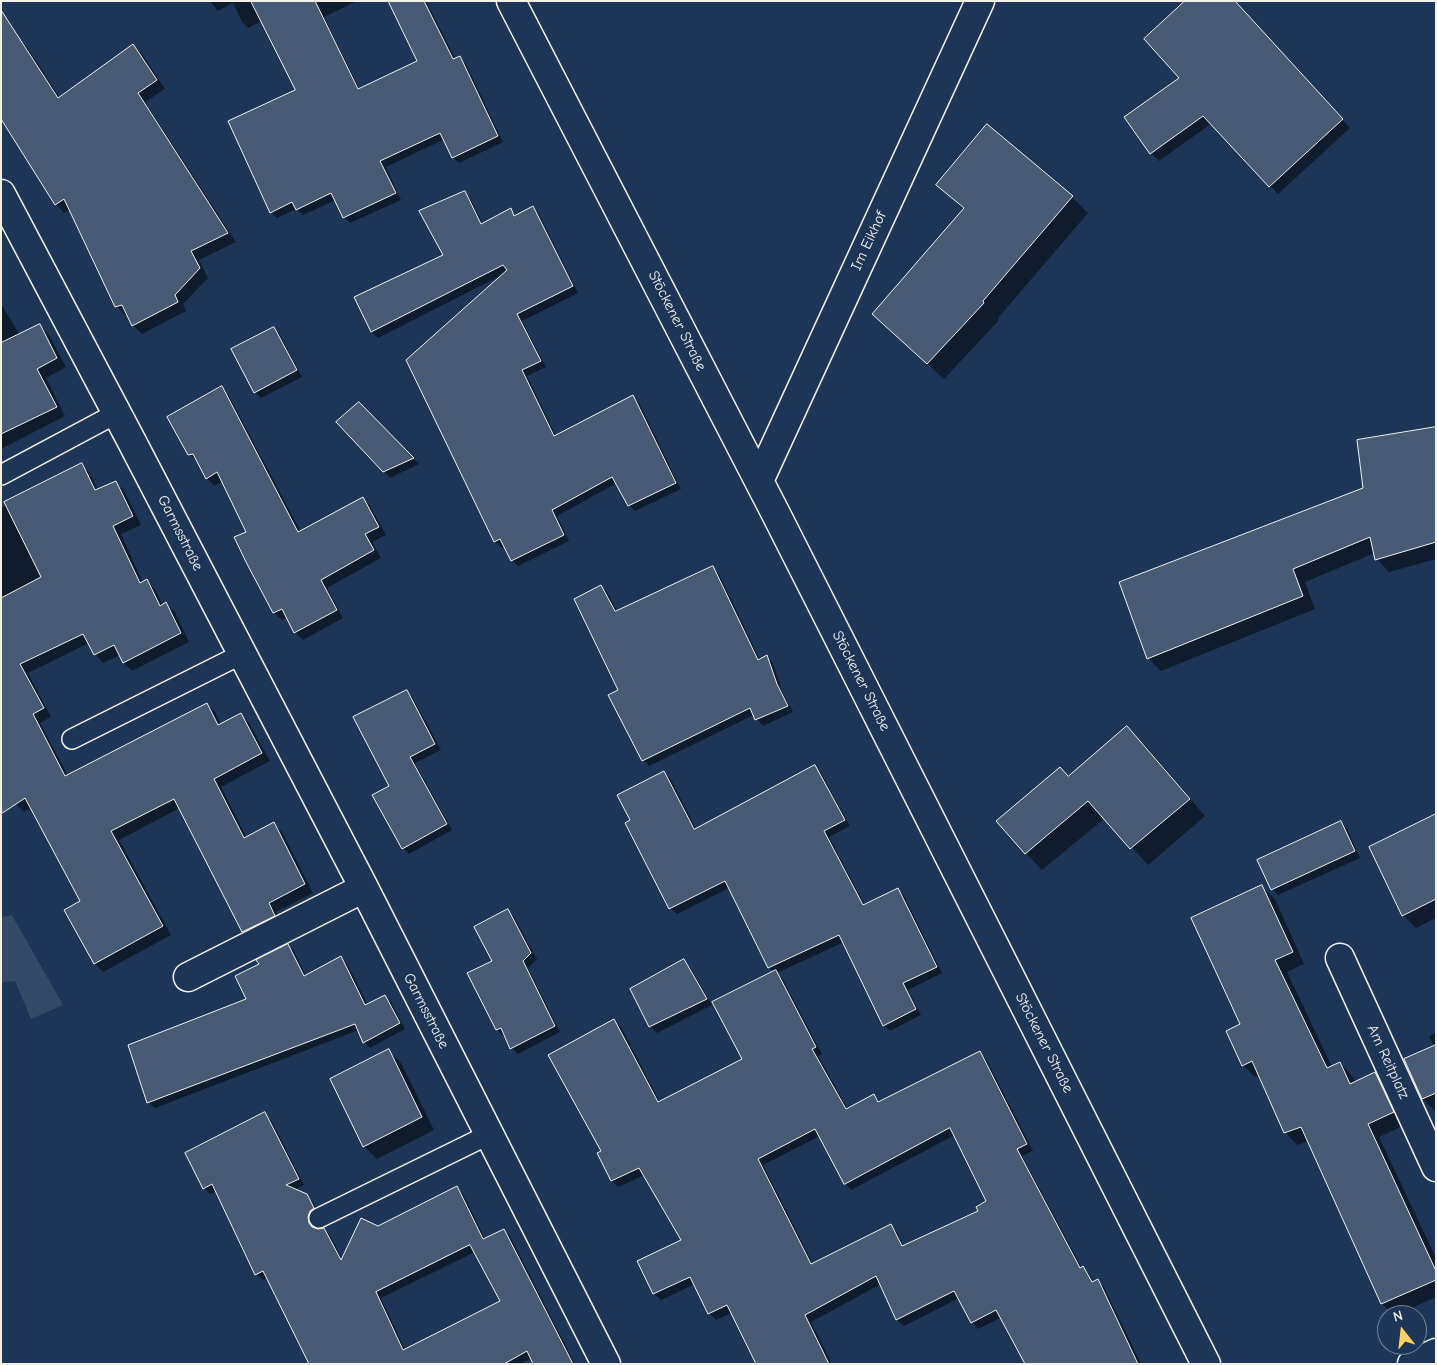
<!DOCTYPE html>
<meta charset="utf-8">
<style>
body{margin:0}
#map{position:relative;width:1437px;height:1365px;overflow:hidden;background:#1d3557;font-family:"Comic Neue",sans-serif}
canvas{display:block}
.frame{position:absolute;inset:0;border:2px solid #f4f1e8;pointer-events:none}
.north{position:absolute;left:1377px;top:1305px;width:50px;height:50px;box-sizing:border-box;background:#1d3557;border:1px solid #738091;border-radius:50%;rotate:344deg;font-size:14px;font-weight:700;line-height:20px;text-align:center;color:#f4f1e8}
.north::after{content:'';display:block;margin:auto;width:18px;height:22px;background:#ffd166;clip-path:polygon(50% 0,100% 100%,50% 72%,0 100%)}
</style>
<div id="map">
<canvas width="1437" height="1365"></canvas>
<div class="frame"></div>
<div class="north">N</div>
</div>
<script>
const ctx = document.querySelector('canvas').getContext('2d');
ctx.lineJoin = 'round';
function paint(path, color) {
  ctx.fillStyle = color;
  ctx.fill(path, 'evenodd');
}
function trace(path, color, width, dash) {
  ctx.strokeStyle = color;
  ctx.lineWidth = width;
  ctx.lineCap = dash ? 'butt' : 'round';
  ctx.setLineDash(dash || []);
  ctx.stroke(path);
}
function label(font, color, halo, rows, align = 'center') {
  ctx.font = font + ' "Comic Neue",sans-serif';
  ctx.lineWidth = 4;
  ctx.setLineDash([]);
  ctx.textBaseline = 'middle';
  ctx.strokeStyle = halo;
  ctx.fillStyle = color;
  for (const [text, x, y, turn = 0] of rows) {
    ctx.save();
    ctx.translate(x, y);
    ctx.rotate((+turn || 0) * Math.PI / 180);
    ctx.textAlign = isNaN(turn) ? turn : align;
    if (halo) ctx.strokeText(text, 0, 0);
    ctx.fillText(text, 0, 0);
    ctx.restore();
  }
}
const green = new Path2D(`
 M12,915L63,1005L31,1019L15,981L1,982V917Z`);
const shadow = new Path2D(`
 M210,1H357L324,17L360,90L419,61L389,1H426L456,60L459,58L466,64L503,142L459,163L453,157L445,139L386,167L401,200L350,223L344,217L336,200L303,215L296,209L277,218L271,212L297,91L262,21L248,28L242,22L233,3L218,11Z
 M18,38L27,47L60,98L133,45L142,54L165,89L145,102L236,242L199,260L208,278L183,304L186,311L142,334L133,325L128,314L125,315L116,306L70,209L64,213L56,204Z
 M1267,38L1350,128L1278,194L1212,123L1159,161L1151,153L1181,78Z
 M938,185L1072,197L1088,213L998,318L999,320L944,379L873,314L964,210Z
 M464,192L470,198L483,224L510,210L516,216L533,208L539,214L578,293L522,321L546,367L527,376L556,436L633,396L639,403L681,489L635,511L629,505L617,483L557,516L569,541L518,566L512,560L505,546L502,548L495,542L408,360L504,274L378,338L372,332L356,298L444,255Z
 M1,304L20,335L40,325L49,335L66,367L46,378L65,416L1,449Z
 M274,328L280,335L302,377L261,398L255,392Z
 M221,388L229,396L301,532L363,498L370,506L386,535L372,542L381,558L327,588L343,618L303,640L295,632L287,617L282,620L274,613L236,538L247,532L223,481L214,486L207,478L198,462L189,454Z
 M359,404L419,464L390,478L384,471Z
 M1436,428V559L1389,572L1377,559L1375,553L1305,582L1315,609L1161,671L1148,658L1364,489Z
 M81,465L90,473L98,490L116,482L124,491L141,525L121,534L143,583L147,581L155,589L163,606L166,604L175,612L189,642L132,671L124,663L120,655L103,663L95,654L89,643L28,673L51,717L40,723L68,776L207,704L215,712L221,725L240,715L249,723L270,761L221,787L247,838L273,824L282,832L313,893L276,912L282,924L252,940L243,931L180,808L119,840L171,935L103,972L95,964L82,901L32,807L24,812L16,804L1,776V508Z
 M713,568L719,574L760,660L767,657L773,663L782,691L793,712L763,726L754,715L649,766L643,760L620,690L601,586L607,592L617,611Z
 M407,691L413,698L441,750L415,763L452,830L409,854L403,848Z
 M1127,727L1144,744L1205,816L1148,865L1105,818L1042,870L1026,853L1069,778Z
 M815,766L821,773L850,826L829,837L865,905L897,889L904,896L942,973L908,990L921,1015L890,1031L884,1025L844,942L777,973L782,978L822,1054L818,1056L848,1109L874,1095L881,1102L980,1053L986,1059L1033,1151L1022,1156L1082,1268L1089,1274L1094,1283L1098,1281L1104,1287L1141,1364H1026L1002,1317L978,1329L972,1322L959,1298L904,1326L897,1320L881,1284L811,1322L832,1364H757L732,1313L716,1320L709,1313L695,1284L661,1300L654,1294L639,1262L683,1241L645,1175L618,1187L612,1181L599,1154L603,1152L614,1021L621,1027L660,1102L744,1060L774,972L769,967L729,888L677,914L670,908L632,821L664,772L670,778L696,829ZM955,1135L988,1202L980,1211L904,1247L897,1232L891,1226L813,1264L763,1165L820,1136L845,1183L851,1190Z
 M1436,816V918L1416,928L1403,915Z
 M1341,822L1347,828L1360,858L1278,895L1272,889Z
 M1262,887L1275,899L1304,964L1287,972L1332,1067L1340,1063L1352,1076L1356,1083L1375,1074L1387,1086L1405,1125L1379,1137L1436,1258V1297L1397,1315H1393L1382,1304L1308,1141L1297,1145L1285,1132L1260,1075L1255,1077L1243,1065L1242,1025ZM1258,1059L1246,1065V1062Z
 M508,911L514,917L537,959L528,968L560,1032L518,1054L512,1048L505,1035L503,1036L497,1030L493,961Z
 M288,945L294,951L306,976L341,957L347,964L368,1005L385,996L391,1002L405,1029L370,1048L364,1042L359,1030L155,1108L148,1102L248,999L260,964Z
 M684,961L690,967L712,1005L657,1033L650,1026L632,989Z
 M1436,1033V1111H1435L1423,1099L1405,1060L1434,1047L1429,1036Z
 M389,1051L401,1063L434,1130L377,1159L364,1146Z
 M264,1114L271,1120L304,1185L294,1190L307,1195L313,1202L319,1214L313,1224L315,1229H324L330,1235L342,1259L378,1227L457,1188L463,1194L485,1239L504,1230L510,1236L575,1364H535L532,1358L520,1364H311L268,1277L263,1280L256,1274L217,1191L210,1194L204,1188ZM475,1252L502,1302L405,1350L381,1298Z`);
const building = new Path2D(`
 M251,1H315L358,89L417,61L388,1H424L453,59L460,56L498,136L452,158L440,133L380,161L396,193L343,218L331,193L296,210L292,202L270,213L228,121L295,90Z
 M1185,1H1235L1343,119L1269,187L1203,116L1150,154L1124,117L1179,78L1144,39Z
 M1,10L58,98L133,44L157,80L138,93L228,233L191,251L200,268L175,295L178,302L132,326L122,305L115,307L64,199L55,205L1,119Z
 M987,124L1073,196L983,301L984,303L927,364L872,314L964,208L936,185Z
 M465,191L481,224L511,208L514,216L533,206L573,286L517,314L541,361L522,370L554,436L633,395L676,483L628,506L612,477L552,510L564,535L511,561L500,539L494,542L406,360L507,270L503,265L371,332L354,297L443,255L419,211Z
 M40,324L57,358L37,369L57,407L1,434V343Z
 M274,327L297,370L254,393L231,349Z
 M222,386L298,532L363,497L379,527L365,534L374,550L321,580L337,610L294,633L282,609L273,613L246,562L234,537L246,532L217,472L206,479L193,454L188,455L167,417Z
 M359,402L414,458L383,472L336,422Z
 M1436,427V542L1375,560L1370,537L1293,569L1303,596L1147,659L1119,582L1363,488L1357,440Z
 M82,463L95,490L116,481L133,516L113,526L140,583L147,579L160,606L166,602L181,633L123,663L114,645L94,655L83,634L20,664L44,708L33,714L65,776L207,703L218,725L241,713L262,753L214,779L244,838L274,822L305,884L269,903L275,916L242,932L174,799L111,831L163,926L94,964L64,910L80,901L25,798L1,814V598L41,577L4,502Z
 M713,566L758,660L767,655L777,684L788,706L755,720L750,708L642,761L608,695L618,690L574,599L601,585L615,611Z
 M407,690L435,744L410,757L447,824L402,849L372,795L389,786L353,717Z
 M1127,726L1190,799L1130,849L1088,801L1025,854L996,821L1060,767L1068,776Z
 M815,765L845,820L824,831L863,905L898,888L937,967L903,983L916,1009L883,1026L839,935L768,968L725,881L669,909L625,823L630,820L617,795L664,771L694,829Z
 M1436,814V899L1402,916L1369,847Z
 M1341,821L1355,851L1271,890L1257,860Z
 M1262,885L1293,952L1275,960L1327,1068L1340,1062L1350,1084L1375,1072L1394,1112L1368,1124L1436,1271V1280L1381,1304L1301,1127L1284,1133L1252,1061L1242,1066L1226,1031L1240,1024L1191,918Z
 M508,909L531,953L523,961L555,1026L510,1049L501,1028L496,1030L467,973L492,961L474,927Z
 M288,944L304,976L341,956L365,1005L385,995L400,1023L363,1043L355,1024L147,1103L128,1045L246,999L235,976L259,964L256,960Z
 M684,959L707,999L649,1027L630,989Z
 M776,970L816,1047L812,1049L846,1109L874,1094L878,1102L980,1051L1027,1144L1017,1149L1080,1268L1083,1266L1092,1282L1098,1279L1138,1364H1025L996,1310L971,1323L954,1291L896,1320L876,1276L805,1315L829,1364H756L727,1305L708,1314L690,1277L653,1294L637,1261L681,1240L639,1168L611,1181L597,1153L601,1151L548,1055L614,1019L658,1102L742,1059L712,1002ZM950,1128L986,1201L976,1207L978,1211L902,1246L891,1224L811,1264L758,1159L815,1129L844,1184Z
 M1436,1045V1093L1422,1099L1404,1059Z
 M389,1049L422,1117L363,1147L330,1079Z
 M265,1112L299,1179L286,1185L307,1194L314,1208L310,1211L308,1217L309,1223L312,1227L318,1229L324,1228L341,1260L361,1218L378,1226L457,1186L483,1239L504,1229L573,1364H533L527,1351L504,1364H309L263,1271L255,1275L212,1184L203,1189L185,1153ZM470,1245L500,1301L403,1350L376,1292Z`);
const lane = new Path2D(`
 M1,475L117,413
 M72,739L242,654
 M319,1218L488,1135`);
const street = new Path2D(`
 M511,1L776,514L1206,1364
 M1,194C123,424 244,654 363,886C444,1045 524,1205 606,1364
 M759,481L980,1
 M1340,958L1436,1167
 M188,977L364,888
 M1412,1364L1436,1353`);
const streetNames = [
 ["Im Eikhof",869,241,-65],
 ["Stöckener Straße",677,321,63],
 ["Garmsstraße",180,533,63],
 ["Stöckener Straße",861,681,63],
 ["Garmsstraße",426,1011,63],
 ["Stöckener Straße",1044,1043,63],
 ["Am Reitplatz",1388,1062,65]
];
paint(green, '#354a67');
paint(shadow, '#0007');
paint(building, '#485b74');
trace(building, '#f4f1e8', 1);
trace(lane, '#f4f1e8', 22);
trace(street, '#f4f1e8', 31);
trace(lane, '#1d3557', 19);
trace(street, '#1d3557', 28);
label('15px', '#f4f1e8', '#1d3557', streetNames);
</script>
